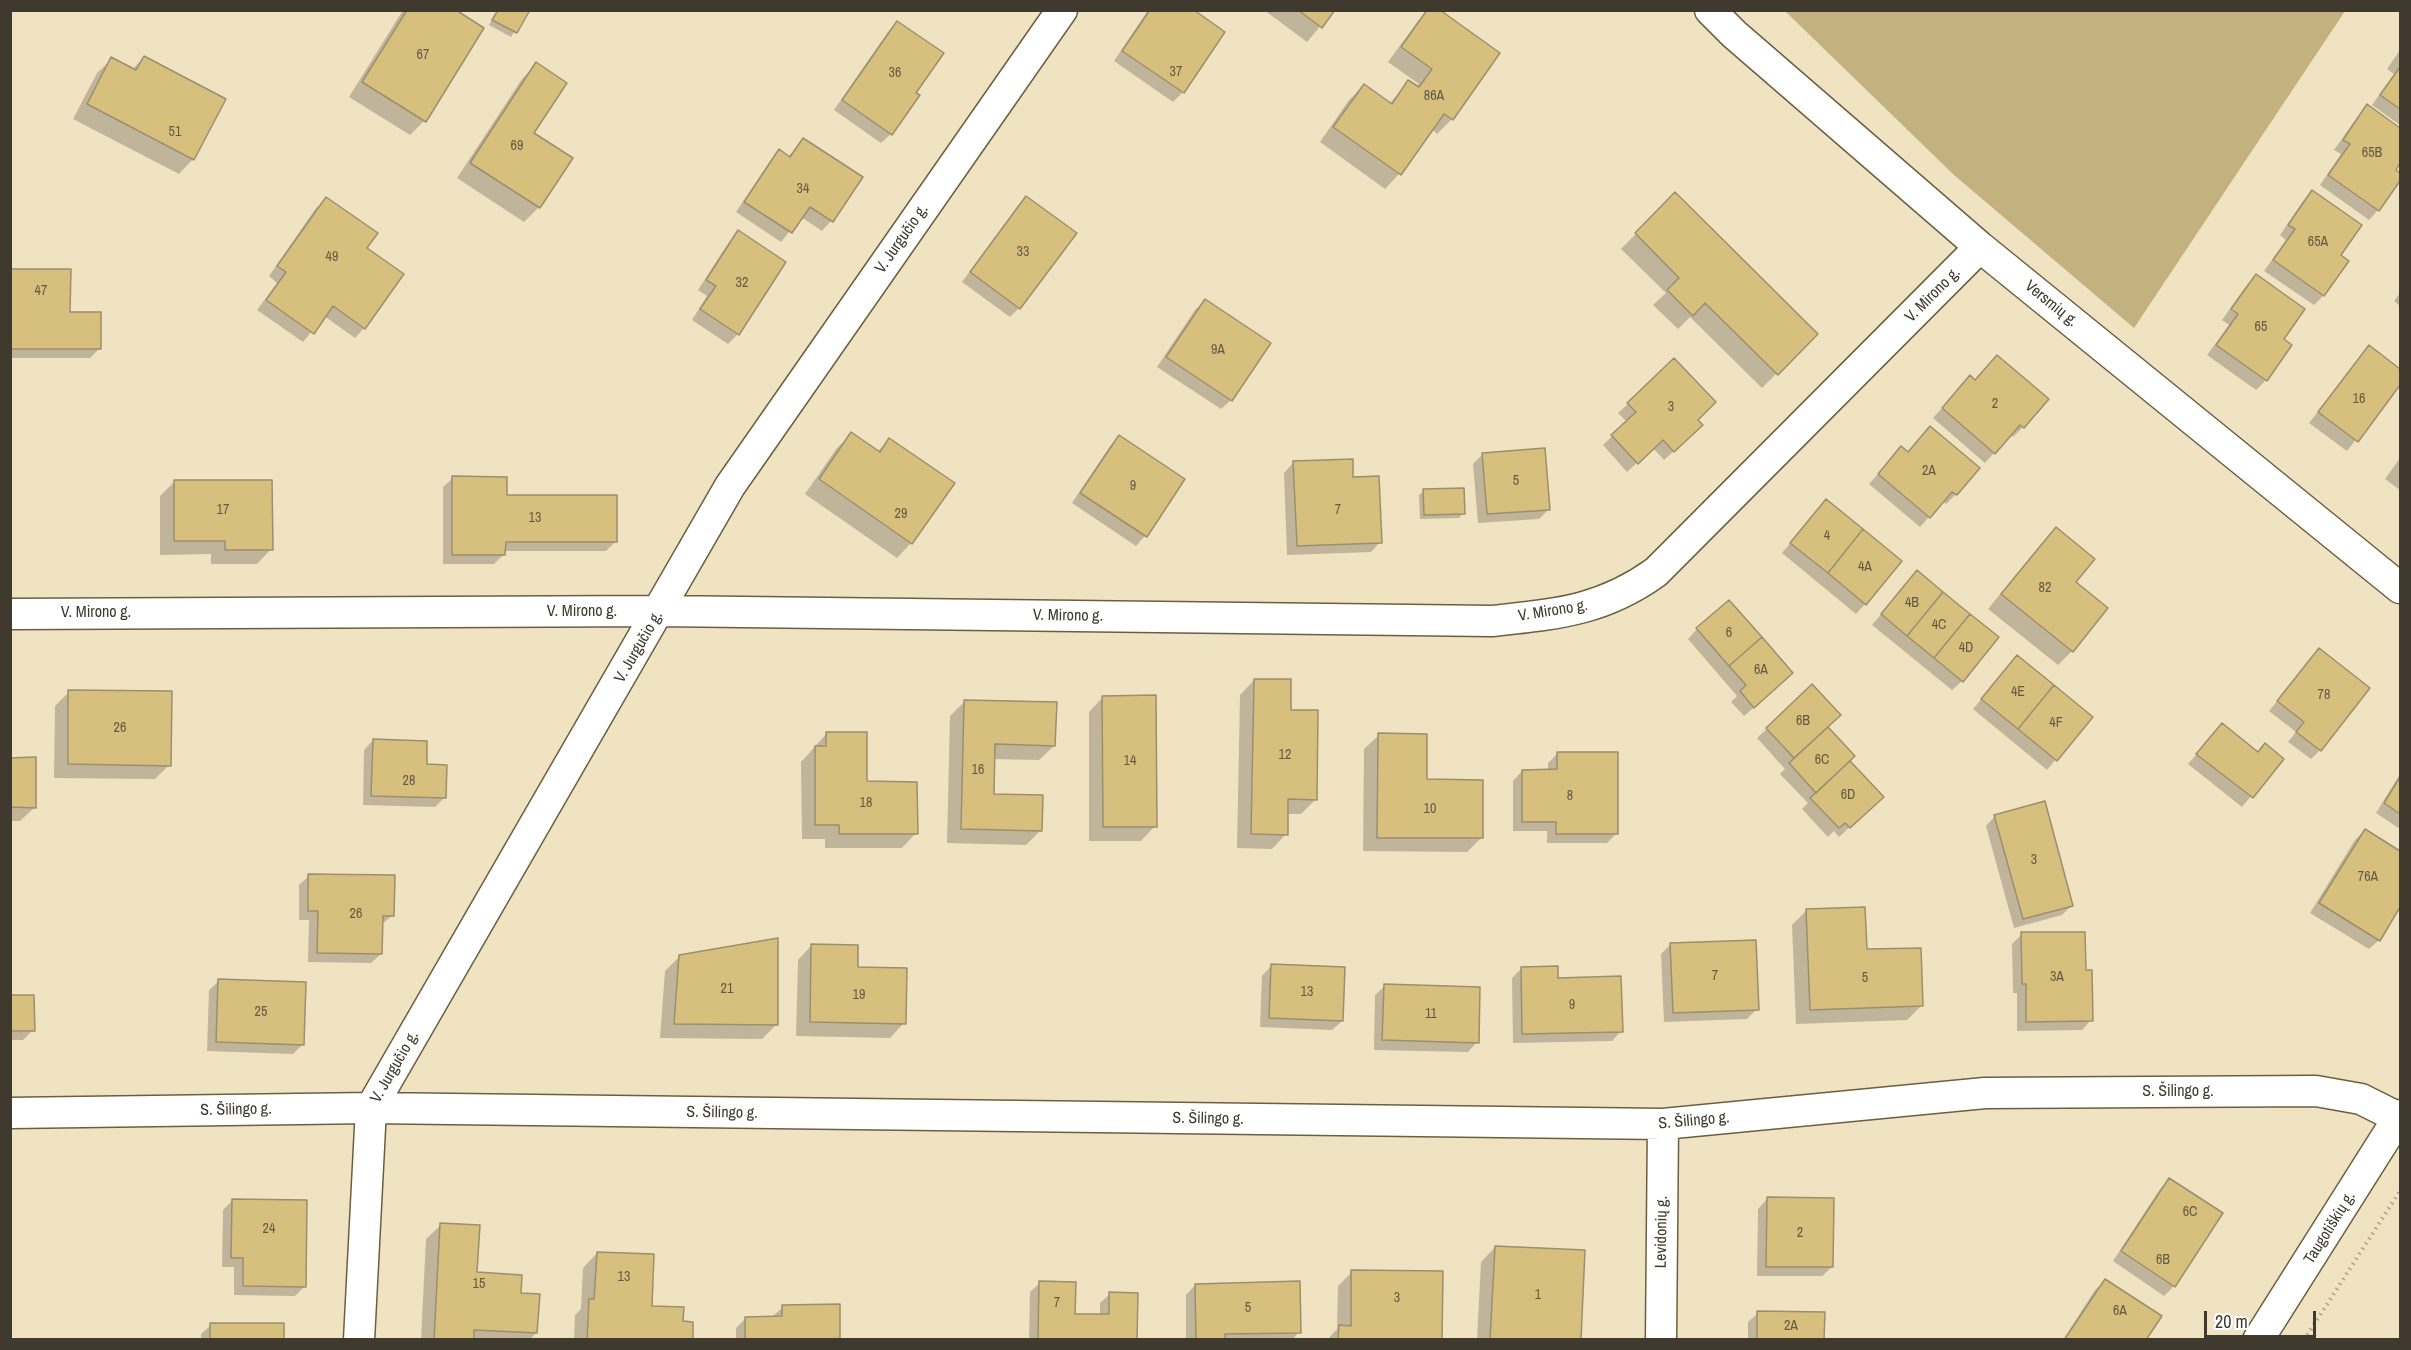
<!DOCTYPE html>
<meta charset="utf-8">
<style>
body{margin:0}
#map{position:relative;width:2411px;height:1350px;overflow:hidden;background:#f0e3c1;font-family:"Archivo Narrow",sans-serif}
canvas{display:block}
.frame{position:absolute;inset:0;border:12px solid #3f3a2d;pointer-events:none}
.scale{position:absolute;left:2204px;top:1311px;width:112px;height:27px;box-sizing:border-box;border:3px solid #3f3a2d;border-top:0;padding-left:8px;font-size:18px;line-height:21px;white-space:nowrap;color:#3f3a2d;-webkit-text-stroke:4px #fff;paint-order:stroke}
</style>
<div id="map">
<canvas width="2411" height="1350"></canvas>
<div class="frame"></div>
<div class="scale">20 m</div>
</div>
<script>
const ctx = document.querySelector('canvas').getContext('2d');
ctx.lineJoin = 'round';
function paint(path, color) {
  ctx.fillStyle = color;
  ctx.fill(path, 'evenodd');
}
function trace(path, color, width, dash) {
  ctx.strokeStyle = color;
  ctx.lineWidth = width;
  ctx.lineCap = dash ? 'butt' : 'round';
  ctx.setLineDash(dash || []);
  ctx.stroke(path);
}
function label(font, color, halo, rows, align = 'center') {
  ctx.font = font + ' "Archivo Narrow",sans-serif';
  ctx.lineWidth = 6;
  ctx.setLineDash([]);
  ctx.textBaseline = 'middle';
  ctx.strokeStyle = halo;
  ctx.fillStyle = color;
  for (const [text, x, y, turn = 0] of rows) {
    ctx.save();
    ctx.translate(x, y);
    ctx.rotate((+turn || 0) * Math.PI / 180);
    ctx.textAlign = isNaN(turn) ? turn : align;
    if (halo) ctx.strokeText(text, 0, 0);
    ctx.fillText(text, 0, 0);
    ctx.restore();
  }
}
const green = new Path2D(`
 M1785,11H2345L2134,328L1954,175Z`);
const shadow = new Path2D(`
 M403,10H453L424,121L410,135L349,97Z
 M497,10H528L511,37L489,25Z
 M1148,10H1191L1183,92L1173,102L1114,61Z
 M1264,10H1334L1307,42Z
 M1428,10L1498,53L1452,119L1437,134L1432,129L1399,174L1385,189L1320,142L1349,100L1364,86L1389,104L1409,82L1416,87L1419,84L1388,62L1418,21Z
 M897,23L914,93L891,134L881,143L834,110L888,32Z
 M2400,50V125L2372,105L2394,74L2387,69Z
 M144,57L193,159L179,174L73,119L97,73L112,59L132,70Z
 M536,64L532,134L539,207L524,222L457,178L522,79Z
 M2368,106L2400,130V160L2394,170L2400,174V178L2378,210L2369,220L2320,185L2341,154L2334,150L2358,116Z
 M803,140L861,178L831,221L822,231L801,217L781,242L736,212L770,161L780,151L788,157Z
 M2313,192L2339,255L2347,261L2323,296L2314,305L2264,271L2286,240L2280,235L2303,201Z
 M1675,194L1816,334L1762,388L1690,317L1678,329L1653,305L1666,293L1621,249Z
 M1026,198L1019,308L1010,317L962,282L1017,207Z
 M326,199L365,248L364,328L355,338L324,316L303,342L257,310L277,283L269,276L316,208Z
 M739,232L738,334L728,344L692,320L707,296L698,290L729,242Z
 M10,270L69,314L99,349L90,358H10Z
 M2256,276L2282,340L2290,345L2266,380L2256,390L2207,355L2229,325L2222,320L2246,286Z
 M2400,293V306L2394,301Z
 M1205,301L1231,400L1221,409L1157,367L1195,310Z
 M2369,347L2400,370V383L2347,451L2309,423Z
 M1970,377L2023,427L2013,437L2011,434L1985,463L1933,418Z
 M1628,404L1696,420L1691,435L1664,460L1653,448L1627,472L1603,445L1627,422L1618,413Z
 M852,434L877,452L889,440L953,483L911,543L897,558L805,494L837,448Z
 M1119,437L1183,479L1145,536L1136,546L1072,503L1110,446Z
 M1483,454L1549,509L1539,519L1478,523L1473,464Z
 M1908,454L1978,468L1956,494L1946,504L1943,501L1920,527L1869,484L1892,458Z
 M2400,458V490L2385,479Z
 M1293,463L1352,478L1380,542L1371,552L1287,555L1284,473Z
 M453,478L505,496L616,541L606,551H504V554L494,564H443V487Z
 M174,482L271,549L257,564H211V554L160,555V496Z
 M1424,491L1463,513L1459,518L1420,519L1419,495Z
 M1817,511L1865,604L1856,614L1782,553Z
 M2056,529L2074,582L2072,651L2058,665L1988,609L2041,544Z
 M1908,582L1962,681L1952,690L1872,625Z
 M1697,629L1782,683L1744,716L1731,702L1737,696L1688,639Z
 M2319,650L2320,750L2311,759L2288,742L2296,732L2269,711Z
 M2017,657L2091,717L2047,770L1973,709Z
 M1254,680L1289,711L1315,800L1301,814H1287L1286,834L1272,849L1237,848L1240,695Z
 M1812,687L1826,727L1853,756L1848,761L1882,797L1839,837L1834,831L1828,837L1802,809L1808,803L1780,774L1785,769L1757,738Z
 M69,692L169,765L155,779L54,778L55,706Z
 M1103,697L1155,826L1141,841H1089V712Z
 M964,702L1054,746L1039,760L993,759L992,795L1041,830L1026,845L947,843L950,716Z
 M2222,725L2257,753L2282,759L2242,807L2188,764Z
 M827,733L866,783L916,833L902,848H825V839H802L801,762Z
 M1379,735L1482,837L1467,852L1363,851L1364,749Z
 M373,740L445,797L435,807L363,805L364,750Z
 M1558,753L1617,833L1607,843H1547V831H1513V781L1522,771H1548V763Z
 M10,759L35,807L20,821H10Z
 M2400,774V829L2376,813Z
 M1995,816L2072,905L2062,915L2014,928L1986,826Z
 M2365,830L2400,852V905L2379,940L2369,949L2310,913L2355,840Z
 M309,876L393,915L381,925V954L371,963L308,962L309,920H299V885Z
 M1807,910L1866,951L1922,1005L1907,1020L1796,1024L1792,925Z
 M2022,934L2084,972L2091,1020L2082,1030L2017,1031V993H2013L2012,944Z
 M1671,944L1757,1009L1747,1019L1664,1022L1661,954Z
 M812,945L856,968L904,1023L890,1038L796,1036L798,960Z
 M679,957L776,1025L762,1039L660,1038L665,971Z
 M1271,966L1342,1021L1332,1030L1260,1027L1262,976Z
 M1521,969L1557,979L1621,1031L1612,1041L1513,1043L1512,978Z
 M219,981L302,1045L293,1054L207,1051L209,990Z
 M1385,986L1477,1042L1468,1052L1374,1050L1375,995Z
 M10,997L33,1030L23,1040H10Z
 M2169,1180L2174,1286L2164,1296L2113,1261L2160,1189Z
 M1767,1199L1832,1267L1822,1276H1757L1758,1209Z
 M233,1200L305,1286L295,1296L234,1295V1267H222L223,1210Z
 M441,1225L475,1274L519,1295L536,1333L529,1340H421L426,1239Z
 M1495,1247L1579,1340H1477L1481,1262Z
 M597,1253L650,1307L681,1323L691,1340H574L575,1315L581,1309L583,1268Z
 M1352,1272L1441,1340H1327L1337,1329L1338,1286Z
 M2105,1281L2144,1340H2063L2095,1290Z
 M1040,1283L1073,1316H1100V1303L1110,1294L1135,1340H1029L1030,1292Z
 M1195,1285L1299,1332L1292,1340H1186V1295Z
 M783,1307L839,1340H736V1328L746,1318L773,1316Z
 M1758,1313L1823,1340H1748V1322Z
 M211,1325L283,1340H201V1334Z`);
const building = new Path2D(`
 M407,10H456L484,28L426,122L362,82Z
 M498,10H530L517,33L492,20Z
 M1150,10H1194L1225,32L1184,93L1122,51Z
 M1298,10H1335L1322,28Z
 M1427,10H1440L1500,53L1453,120L1444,114L1401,175L1333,127L1364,84L1392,104L1408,80L1419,87L1432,69L1401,47Z
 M897,21L944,53L916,93L920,95L892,135L842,100Z
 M144,56L226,99L194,160L87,104L111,57L136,70Z
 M536,62L567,83L534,133L573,158L540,208L470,163Z
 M2400,67V109L2380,95Z
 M2367,104L2400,128V163L2396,170L2400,173V181L2379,211L2328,175L2350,144L2343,140Z
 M803,138L863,177L833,222L810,207L792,233L744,202L779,149L790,157Z
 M2312,190L2362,225L2341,255L2349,261L2324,296L2273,260L2295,229L2288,225Z
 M1675,192L1818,334L1778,375L1705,303L1693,316L1667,290L1679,278L1635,233Z
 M1026,196L1077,233L1020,309L970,272Z
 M326,197L378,233L367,248L404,274L365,329L333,306L314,334L266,300L286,272L277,266Z
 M738,230L786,262L739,335L700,309L716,286L706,280Z
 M10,269H71L70,312H101V349H10Z
 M2256,274L2305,309L2284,339L2292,345L2267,381L2216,345L2238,314L2231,309Z
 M1205,299L1271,343L1232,401L1166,357Z
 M2369,345L2400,369V385L2358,442L2318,412Z
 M1997,355L2049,399L2024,428L2020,425L1995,454L1942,408L1970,375L1975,380Z
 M1674,358L1716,402L1698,420L1703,425L1674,452L1663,440L1638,464L1611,435L1636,412L1627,403Z
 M1930,426L1980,468L1957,495L1952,492L1930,518L1878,474L1901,446L1908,452Z
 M851,432L880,452L889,438L955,483L912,544L819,479Z
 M1119,435L1185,479L1147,537L1080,493Z
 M1545,448L1550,510L1487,514L1482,453Z
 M1353,459V477L1379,476L1382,543L1297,546L1293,461Z
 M452,476L507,477V495H617V542H506L505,555H452Z
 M174,480H272L273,550H225V541H174Z
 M1464,488L1465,514L1424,515L1423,489Z
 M1826,499L1863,529L1828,573L1790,543Z
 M2056,527L2095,559L2076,582L2108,608L2073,652L2001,594Z
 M1863,529L1902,561L1866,605L1828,573Z
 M1917,570L1943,592L1907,636L1881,614Z
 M1943,592L1970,614L1934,658L1907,636Z
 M1729,600L1762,637L1729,666L1696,628Z
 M1970,614L1999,637L1963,682L1934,658Z
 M1762,637L1793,673L1754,708L1740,691L1746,685L1729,666Z
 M2319,648L2370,688L2321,751L2296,732L2304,722L2277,701Z
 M2017,655L2054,685L2018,729L1981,699Z
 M1254,679H1291V710H1318L1317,800L1288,799V835L1251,834Z
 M1812,684L1841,715L1794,758L1766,728Z
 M2054,685L2093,717L2057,761L2018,729Z
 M68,690L172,691L171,766L68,764Z
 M1156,695L1157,827H1103L1102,696Z
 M964,700L1057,702L1055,746L995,744L994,794L1043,795L1042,831L961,829Z
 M2222,723L2258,752L2265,743L2284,759L2253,798L2196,754Z
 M1828,727L1855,756L1816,793L1789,763Z
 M826,732H867V781L917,782L918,834H839V825H815V746H826Z
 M1378,733L1427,734V779L1483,780V838H1377Z
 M373,739L427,741V764L447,765L446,798L371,796Z
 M1557,752H1618V834H1556V822H1522V770L1557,769Z
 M36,757V808L10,807V758Z
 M1850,761L1884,797L1850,828L1845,823L1839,828L1810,798Z
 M2400,777V814L2384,803Z
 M2045,801L2073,906L2023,919L1994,815Z
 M2365,829L2400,851V907L2380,941L2319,903Z
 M308,874L395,875L394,916H383L382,954L317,953L318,911H308Z
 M1865,907L1867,949L1921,948L1923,1006L1810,1010L1806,909Z
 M2021,932H2085L2086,970H2092L2093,1021L2026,1022V984H2022Z
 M778,938V1025L674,1024L679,955Z
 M1756,940L1759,1010L1673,1013L1670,943Z
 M811,944L858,945V967L907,968L906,1024L810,1022Z
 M1271,964L1345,967L1343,1021L1269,1018Z
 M1558,966V978L1621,976L1623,1032L1522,1034L1521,967Z
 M218,979L306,982L304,1045L216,1042Z
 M1384,984L1480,987L1479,1043L1382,1040Z
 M10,995H34L35,1031H10Z
 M2169,1178L2223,1213L2175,1287L2121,1251Z
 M1767,1197L1834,1198L1833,1267H1766Z
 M232,1199L307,1200L306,1287L243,1286V1258H231Z
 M440,1223L480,1225L477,1272L522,1275L521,1293L540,1294L537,1333L474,1330V1340H434Z
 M1495,1246L1585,1250L1581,1340H1490Z
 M597,1252L654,1254L652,1306L684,1307L683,1321L693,1322V1340H587L589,1299H594Z
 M1351,1270L1443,1271L1442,1340H1338L1339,1325L1351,1326Z
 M2105,1279L2162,1316L2146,1340H2064Z
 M1039,1281L1076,1282L1075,1314H1109V1292L1138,1293L1137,1340H1038Z
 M1300,1281L1301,1333L1225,1334V1340H1196L1195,1284Z
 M840,1304V1340H745V1317L782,1316V1305Z
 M1757,1311L1825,1312L1824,1340H1757Z
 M210,1323H284V1340H210Z`);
const path = new Path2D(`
 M2304,1340L2400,1191`);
const minor = new Path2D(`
 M1710,10L1734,34L1980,247L2400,588
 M10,614L659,611L1492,621C1556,614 1602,611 1656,572L1980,247
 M10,1113L371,1108L1663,1124L1985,1093L2316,1091L2361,1099L2399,1118
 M359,1340L371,1108L730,486L1062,10
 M1661,1340L1663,1124
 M2258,1340L2400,1115`);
const numberNames = [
 ["67",423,55],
 ["37",1176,72],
 ["36",895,73],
 ["86A",1434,96],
 ["51",175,132],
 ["69",517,146],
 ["65B",2372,153],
 ["34",803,189],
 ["65A",2318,242],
 ["33",1023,252],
 ["49",332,257],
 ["32",742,283],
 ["47",41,291],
 ["65",2261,327],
 ["9A",1218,350],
 ["16",2359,399],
 ["2",1995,404],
 ["3",1671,407],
 ["2A",1929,471],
 ["5",1516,481],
 ["9",1133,486],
 ["17",223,510],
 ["7",1338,510],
 ["29",901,514],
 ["13",535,518],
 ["4",1827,536],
 ["4A",1865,567],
 ["82",2045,588],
 ["4B",1912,603],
 ["4C",1939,625],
 ["6",1729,633],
 ["4D",1966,648],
 ["6A",1761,670],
 ["4E",2018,692],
 ["78",2324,695],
 ["6B",1803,721],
 ["4F",2056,723],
 ["26",120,728],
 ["12",1285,755],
 ["6C",1822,760],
 ["14",1130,761],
 ["16",978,770],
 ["28",409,781],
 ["6D",1848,795],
 ["8",1570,796],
 ["18",866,803],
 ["10",1430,809],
 ["3",2034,860],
 ["76A",2368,877],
 ["26",356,914],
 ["7",1715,976],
 ["3A",2057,977],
 ["5",1865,978],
 ["21",727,989],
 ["13",1307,992],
 ["19",859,995],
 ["9",1572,1005],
 ["25",261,1012],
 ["11",1431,1014],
 ["6C",2190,1212],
 ["24",269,1229],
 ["2",1800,1233],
 ["6B",2163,1260],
 ["13",624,1277],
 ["15",479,1284],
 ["1",1538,1295],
 ["3",1397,1298],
 ["7",1057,1303],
 ["5",1248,1308],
 ["6A",2120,1311],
 ["2A",1791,1326]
];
const streetNames = [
 ["V. Jurgučio g.",902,239,-55],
 ["V. Mirono g.",1933,295,-45],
 ["Versmių g.",2051,304,39],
 ["V. Mirono g.",1553,611,-9],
 ["V. Mirono g.",582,612],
 ["V. Mirono g.",96,613],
 ["V. Mirono g.",1068,616,1],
 ["V. Jurgučio g.",639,647,-60],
 ["V. Jurgučio g.",395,1067,-60],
 ["S. Šilingo g.",2178,1092],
 ["S. Šilingo g.",236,1110,-1],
 ["S. Šilingo g.",722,1113,1],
 ["S. Šilingo g.",1208,1119,1],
 ["S. Šilingo g.",1694,1121,-5],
 ["Taugotiškių g.",2330,1228,-58],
 ["Levidonių g.",1662,1232,-89]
];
paint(green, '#c3b180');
paint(shadow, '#0003');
paint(building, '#d7bf7e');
trace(building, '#9a8f6f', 1.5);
trace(minor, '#6a5f41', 33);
trace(path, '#aca288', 4, [1.5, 4.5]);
trace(minor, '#fff', 30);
label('14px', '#655b41', null, numberNames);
label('16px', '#3f3a2d', '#fff', streetNames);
</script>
